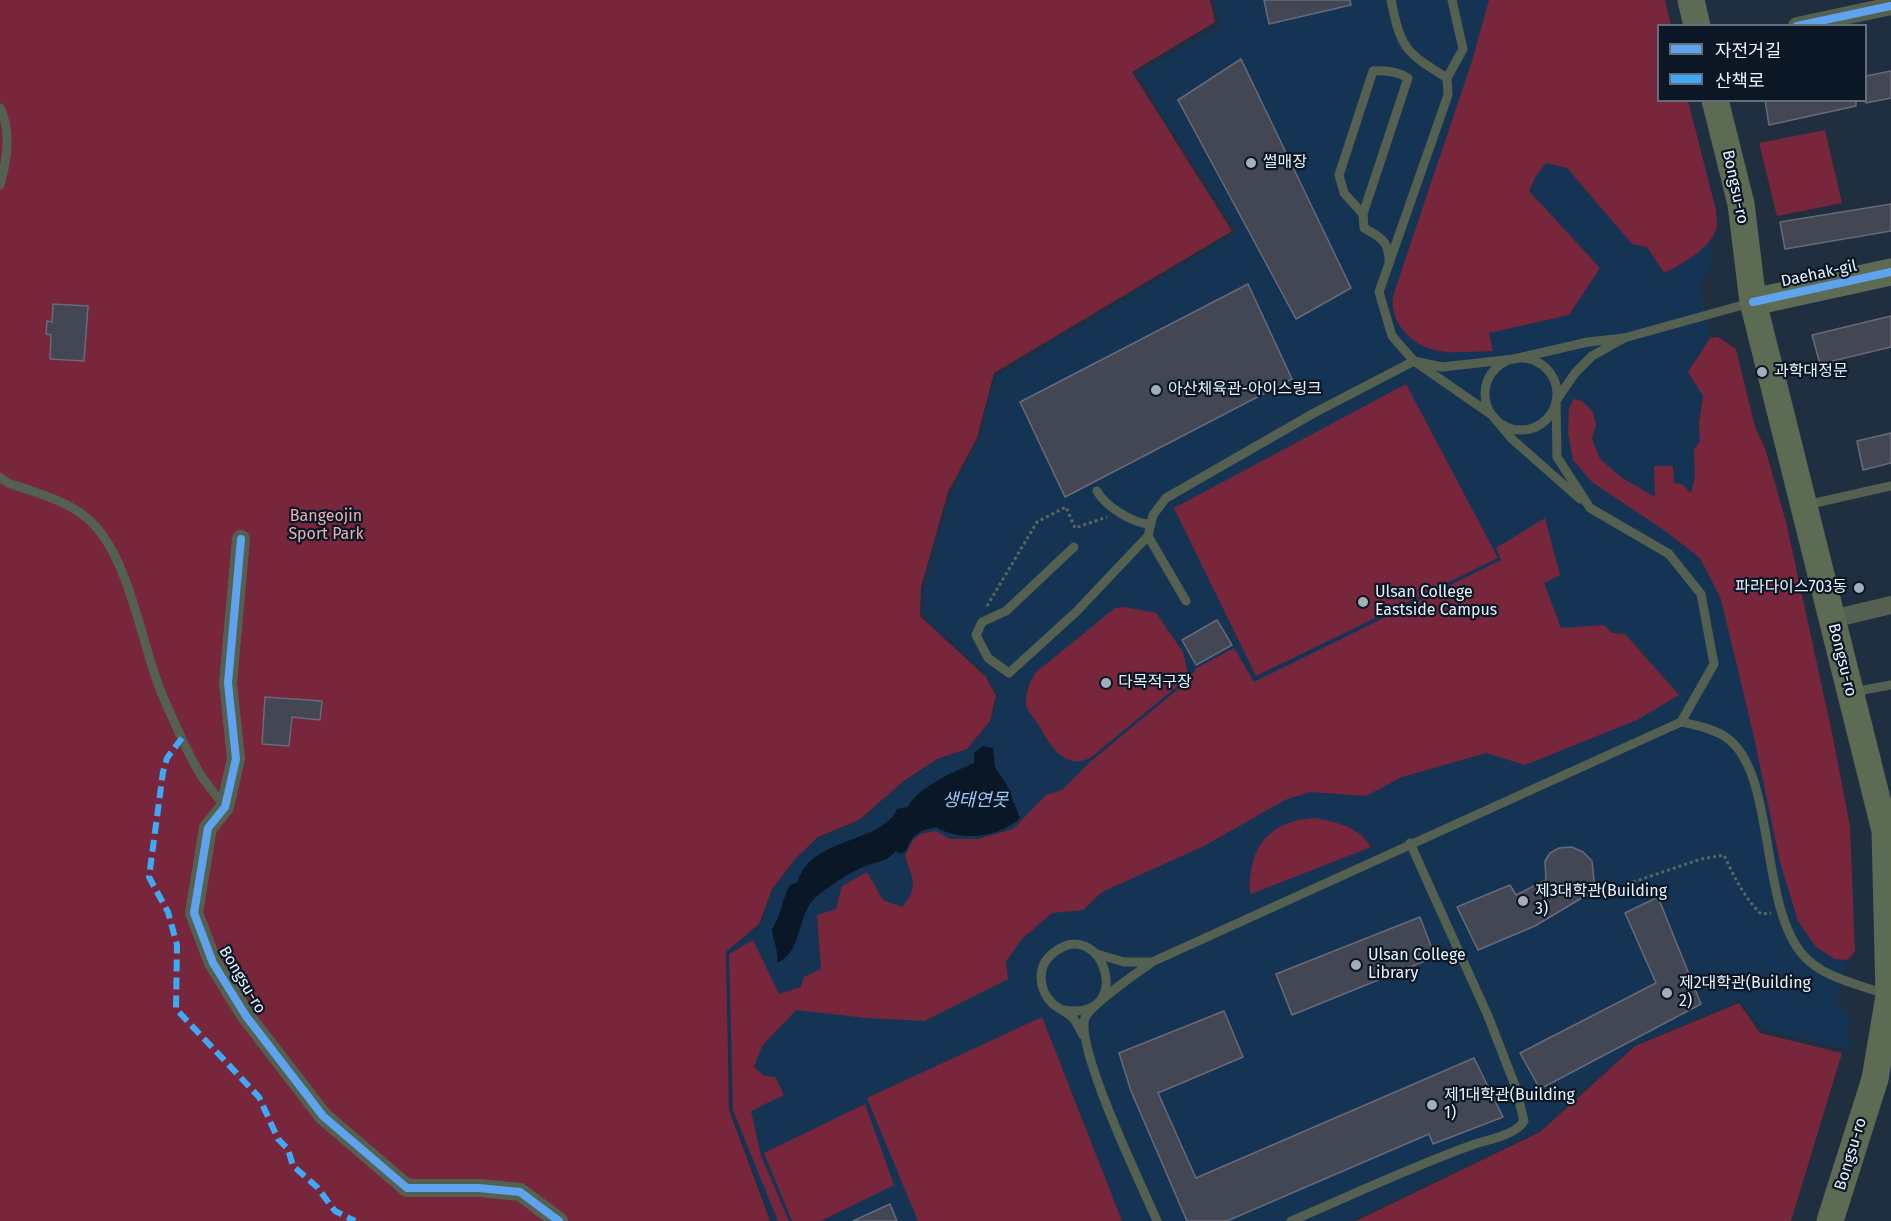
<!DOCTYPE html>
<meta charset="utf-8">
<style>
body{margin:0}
#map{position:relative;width:1891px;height:1221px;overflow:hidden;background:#202f3f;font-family:"Fira Sans","Noto Sans KR",sans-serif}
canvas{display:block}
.legend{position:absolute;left:1657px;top:24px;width:210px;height:78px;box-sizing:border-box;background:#0b1724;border:2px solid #636f7b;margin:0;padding:8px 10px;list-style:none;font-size:18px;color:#e8f2fd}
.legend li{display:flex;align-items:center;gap:12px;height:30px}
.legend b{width:30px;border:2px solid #636f7b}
</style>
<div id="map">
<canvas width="1891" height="1221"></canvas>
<ul class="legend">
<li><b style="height:8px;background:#60a3ed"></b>자전거길</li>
<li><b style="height:8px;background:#3fa9f5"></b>산책로</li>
</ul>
</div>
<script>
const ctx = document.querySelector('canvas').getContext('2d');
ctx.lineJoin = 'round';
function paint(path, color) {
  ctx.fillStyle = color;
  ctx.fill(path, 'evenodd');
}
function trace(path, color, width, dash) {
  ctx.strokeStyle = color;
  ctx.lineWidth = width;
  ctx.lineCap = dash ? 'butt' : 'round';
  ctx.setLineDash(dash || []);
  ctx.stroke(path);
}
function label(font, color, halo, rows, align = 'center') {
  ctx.font = font + ' "Fira Sans","Noto Sans KR",sans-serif';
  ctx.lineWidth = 4.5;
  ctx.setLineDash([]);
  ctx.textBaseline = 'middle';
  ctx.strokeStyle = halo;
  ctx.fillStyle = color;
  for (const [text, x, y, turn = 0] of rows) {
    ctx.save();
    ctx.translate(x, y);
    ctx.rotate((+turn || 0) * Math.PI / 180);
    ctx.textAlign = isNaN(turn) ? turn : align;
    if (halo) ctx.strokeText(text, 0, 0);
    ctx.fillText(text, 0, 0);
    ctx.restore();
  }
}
const built = new Path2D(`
 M1214,0H1665L1671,25L1658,26V100L1688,101L1716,210L1717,229L1711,244L1713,261L1700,285L1710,338L1718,337L1736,349L1755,427L1765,448L1786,522L1850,826L1855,952L1847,960L1837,1003L1849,1016L1850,1050L1761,1029L1740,1001L1635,1045L1539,1131L1350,1221H772L731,1110L726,952L760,925L773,889L795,860L820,837L860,821L905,781L938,760L967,750L992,721L997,695L987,675L923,615L924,588L951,493L979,439L995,377L1236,232L1137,74L1221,25Z`);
const green = new Path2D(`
 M0,0H1210L1215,22L1132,72L1232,231L994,373L977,438L948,492L921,587L920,616L986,677L996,696L990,721L967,749L937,759L905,780L859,820L818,837L795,859L772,889L759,924L726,952L729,1110L770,1221H0Z
 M1489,0H1665L1671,25L1658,26V100L1688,101L1716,210C1716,216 1718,225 1716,230C1708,250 1682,264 1664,273L1647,247L1632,244L1567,168L1546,163L1536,176L1529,191L1600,268L1569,315L1489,333L1493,351C1475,351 1449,355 1431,349C1408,342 1390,321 1393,296L1472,61Z
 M1825,130L1842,203L1777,216L1759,143Z
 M1718,337L1736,349L1755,427L1765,448L1786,522L1832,733L1850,826L1855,952L1847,960L1835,959L1816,947L1798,921L1780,862L1754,737L1721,599L1700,558L1664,530L1592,482L1573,460L1568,433L1569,408L1574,399L1582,401L1593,412L1596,425L1592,439L1600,459L1622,478L1655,497L1654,466H1673L1674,483L1682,484L1691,493L1695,476L1694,449L1700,441L1699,424L1703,396L1688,372L1710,338Z
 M1406,384L1498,558L1256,676L1174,508Z
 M1545,518L1560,575L1544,583L1561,628L1604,625L1612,633L1625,634L1679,695L1637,720L1525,765L1486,753L1402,777L1366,796L1310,792L1285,800L1204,846L1102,892L1083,910L1052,913L1022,939L1006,961L1008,979L924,1021L867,1018L796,1010L762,1046L754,1067L764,1076L775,1077L784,1095L751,1111L761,1156L789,1221H778L733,1110L729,954L753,940L779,994L801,987L804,977L821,969L817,915L836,909L842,886L867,872L883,900L902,907C920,887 912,879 905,856L913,840L920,834L936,831L950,839H978L1013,829L1046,795L1062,790L1089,763L1183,685L1197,668L1234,648L1254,682L1501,560L1496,548Z
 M1124,607L1156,613L1183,652L1188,674L1180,684L1090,758C1064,771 1049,743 1038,724C1034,718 1027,711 1026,704C1025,693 1030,683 1035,673L1115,608Z
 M1315,818C1337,822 1359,827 1371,847L1251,894C1248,886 1250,879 1251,871C1256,836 1282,819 1315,818Z
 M1739,1003L1760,1033L1842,1053L1791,1221H1356L1540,1132L1635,1046Z
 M1042,1017L1122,1221H918L867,1098Z
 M865,1104L894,1185L821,1221H792L764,1153Z`);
const water = new Path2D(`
 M983,746L993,748L995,767L1007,785L1020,818C999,838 960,842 936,827C918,831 913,834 906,851L901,854L896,851C888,861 879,861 868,865C852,871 829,886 816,897C796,915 803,952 777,963C779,950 773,941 772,929C781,916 782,899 790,885L798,882C809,837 882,844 897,809L908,807C918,787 953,772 974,763V753Z`);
const building = new Path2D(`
 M1264,0H1350L1351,5L1269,24Z
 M1241,59L1351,288L1296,319L1178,100Z
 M1891,71V98L1866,103V76Z
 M1765,100H1856V106L1769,125Z
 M1891,204V231L1785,249L1780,222Z
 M1248,284L1292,379L1065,497L1020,402Z
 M53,304L88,306L84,361L50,359L51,335L46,334L47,321L52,322Z
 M1891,316V347L1820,364L1812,335Z
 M1891,433V463L1863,470L1857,441Z
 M1217,620L1232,645L1196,665L1182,640Z
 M265,697L322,701L320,720L292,717L289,746L262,744Z
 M1572,847L1583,852L1592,861L1595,890L1535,926L1478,950L1457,907L1510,885L1516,895L1546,880L1545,861L1550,853L1559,848Z
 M1658,897L1701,1004L1540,1089L1520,1053L1656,983L1625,913Z
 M1420,917L1435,957L1292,1015L1276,974Z
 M1224,1011L1243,1057L1158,1093L1196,1178L1474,1058L1503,1117L1433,1144L1429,1134L1227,1221H1187L1131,1091L1119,1053Z
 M890,1204L897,1221H853Z`);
const path = new Path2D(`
 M987,606L1037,522L1066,507L1075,528L1107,517
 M1633,882L1701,859L1724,855C1734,877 1744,897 1761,914L1771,913`);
const lane = new Path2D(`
 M1391,0C1401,49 1405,52 1447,78
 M1452,0L1463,49L1447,78L1448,95L1379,292L1392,336L1414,361L1442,367L1514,359L1588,342L1624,338L1750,303
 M0,108C12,132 7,161 0,185
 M1363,214L1344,193L1339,175L1373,71C1386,70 1397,71 1408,78L1363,214L1364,228C1379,236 1389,241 1389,260
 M1485 394a36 36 0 1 1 72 0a36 36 0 1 1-72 0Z
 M0,477L8,483C34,492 65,500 87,518C129,553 141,643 161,692C172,717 183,743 196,767C203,781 216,794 225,807
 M1097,491C1105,506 1132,523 1149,524
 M1806,505L1891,486
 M1074,547L1006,611L982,622L976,635L988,658L1009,673L1076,612L1148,536
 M1186,601L1148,536L1153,515L1166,498L1314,413L1414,361L1492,415L1512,439L1580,499
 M1853,692L1891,685
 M1681,722C1695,725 1711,728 1724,736C1777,768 1758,904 1803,955C1823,978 1858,984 1885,994
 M1097,954L1124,962H1152
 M1064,1010C1138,1022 1102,911 1052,954C1037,966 1038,989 1052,1003C1058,1009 1068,1012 1074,1019C1077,1023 1080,1030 1083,1035
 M1157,1221C1142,1186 1075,1048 1085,1018C1091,1004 1137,973 1152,962L1681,722L1714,664L1701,594L1669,554L1590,508L1557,457L1556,401L1575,373L1592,356L1624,338
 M1291,1221C1352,1195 1413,1166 1475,1144C1491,1139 1515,1135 1524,1121L1516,1088L1488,1016L1410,843`);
const street = new Path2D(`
 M1797,26L1891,6
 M241,539L228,683L236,759L225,807L208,828L194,913L213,963L246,1016L323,1116L407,1188H479L520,1192L559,1221
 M1832,619L1891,605`);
const secondary = new Path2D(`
 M1691,0L1697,26
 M1715,100L1741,204L1753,302L1885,831L1889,996L1875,1079L1830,1221
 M1753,302L1891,272`);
const quiet = new Path2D(`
 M182,738L167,758L163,772L149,877L168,912L177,945L176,1009L259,1097L278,1139L288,1149L293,1166L317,1187L335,1211L355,1221`);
const cycleway = new Path2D(`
 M1797,26L1891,6
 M1753,302L1891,272
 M241,539L228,683L236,759L225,807L208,828L194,913L213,963L246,1016L323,1116L407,1188H479L520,1192L559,1221`);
const markers = [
 [1251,163,6,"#a2aeba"],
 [1762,372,6,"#a2aeba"],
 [1156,390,6,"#a2aeba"],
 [1859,588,6,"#a2aeba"],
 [1363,602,6,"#a2aeba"],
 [1106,683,6,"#a2aeba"],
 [1523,901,6,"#a2aeba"],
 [1356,965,6,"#a2aeba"],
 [1667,993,6,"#a2aeba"],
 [1432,1105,6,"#a2aeba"]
];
const poiNames = [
 ["썰매장",1263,163],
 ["과학대정문",1774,372],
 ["아산체육관-아이스링크",1168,390],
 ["파라다이스703동",1847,588,"right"],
 ["Ulsan College",1375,593],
 ["Eastside Campus",1375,611],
 ["다목적구장",1118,683],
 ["제3대학관(Building",1535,892],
 ["3)",1535,910],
 ["Ulsan College",1368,956],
 ["Library",1368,974],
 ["제2대학관(Building",1679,984],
 ["2)",1679,1002],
 ["제1대학관(Building",1444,1096],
 ["1)",1444,1114]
];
const streetNames = [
 ["Bongsu-ro",1735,187,78],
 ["Daehak-gil",1819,274,-12],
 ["Bongsu-ro",1842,660,76],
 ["Bongsu-ro",242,980,59],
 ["Bongsu-ro",1851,1154,-73]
];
const parkNames = [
 ["Bangeojin",326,517],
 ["Sport Park",326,535]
];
const waterNames = [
 ["생태연못",975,801]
];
paint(built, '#153454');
paint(green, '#77263c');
paint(water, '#0a1726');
paint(building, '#434653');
trace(building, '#686a79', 1.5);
trace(path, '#5a655e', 3, [3, 3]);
trace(lane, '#556150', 9);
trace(street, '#556150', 18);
trace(secondary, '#5d6b55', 27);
trace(quiet, '#3fa9f5', 6, [12, 6]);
trace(cycleway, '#60a3ed', 8);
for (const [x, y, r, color] of markers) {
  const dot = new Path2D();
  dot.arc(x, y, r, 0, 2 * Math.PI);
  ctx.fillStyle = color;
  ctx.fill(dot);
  trace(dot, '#0b1724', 2);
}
label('16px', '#e8f2fd', '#0b1724', poiNames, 'left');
label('16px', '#e8f2fd', '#0b1724', streetNames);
label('16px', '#f0adb5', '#0b1724', parkNames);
label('italic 18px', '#9cc6f4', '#0b1724', waterNames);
</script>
